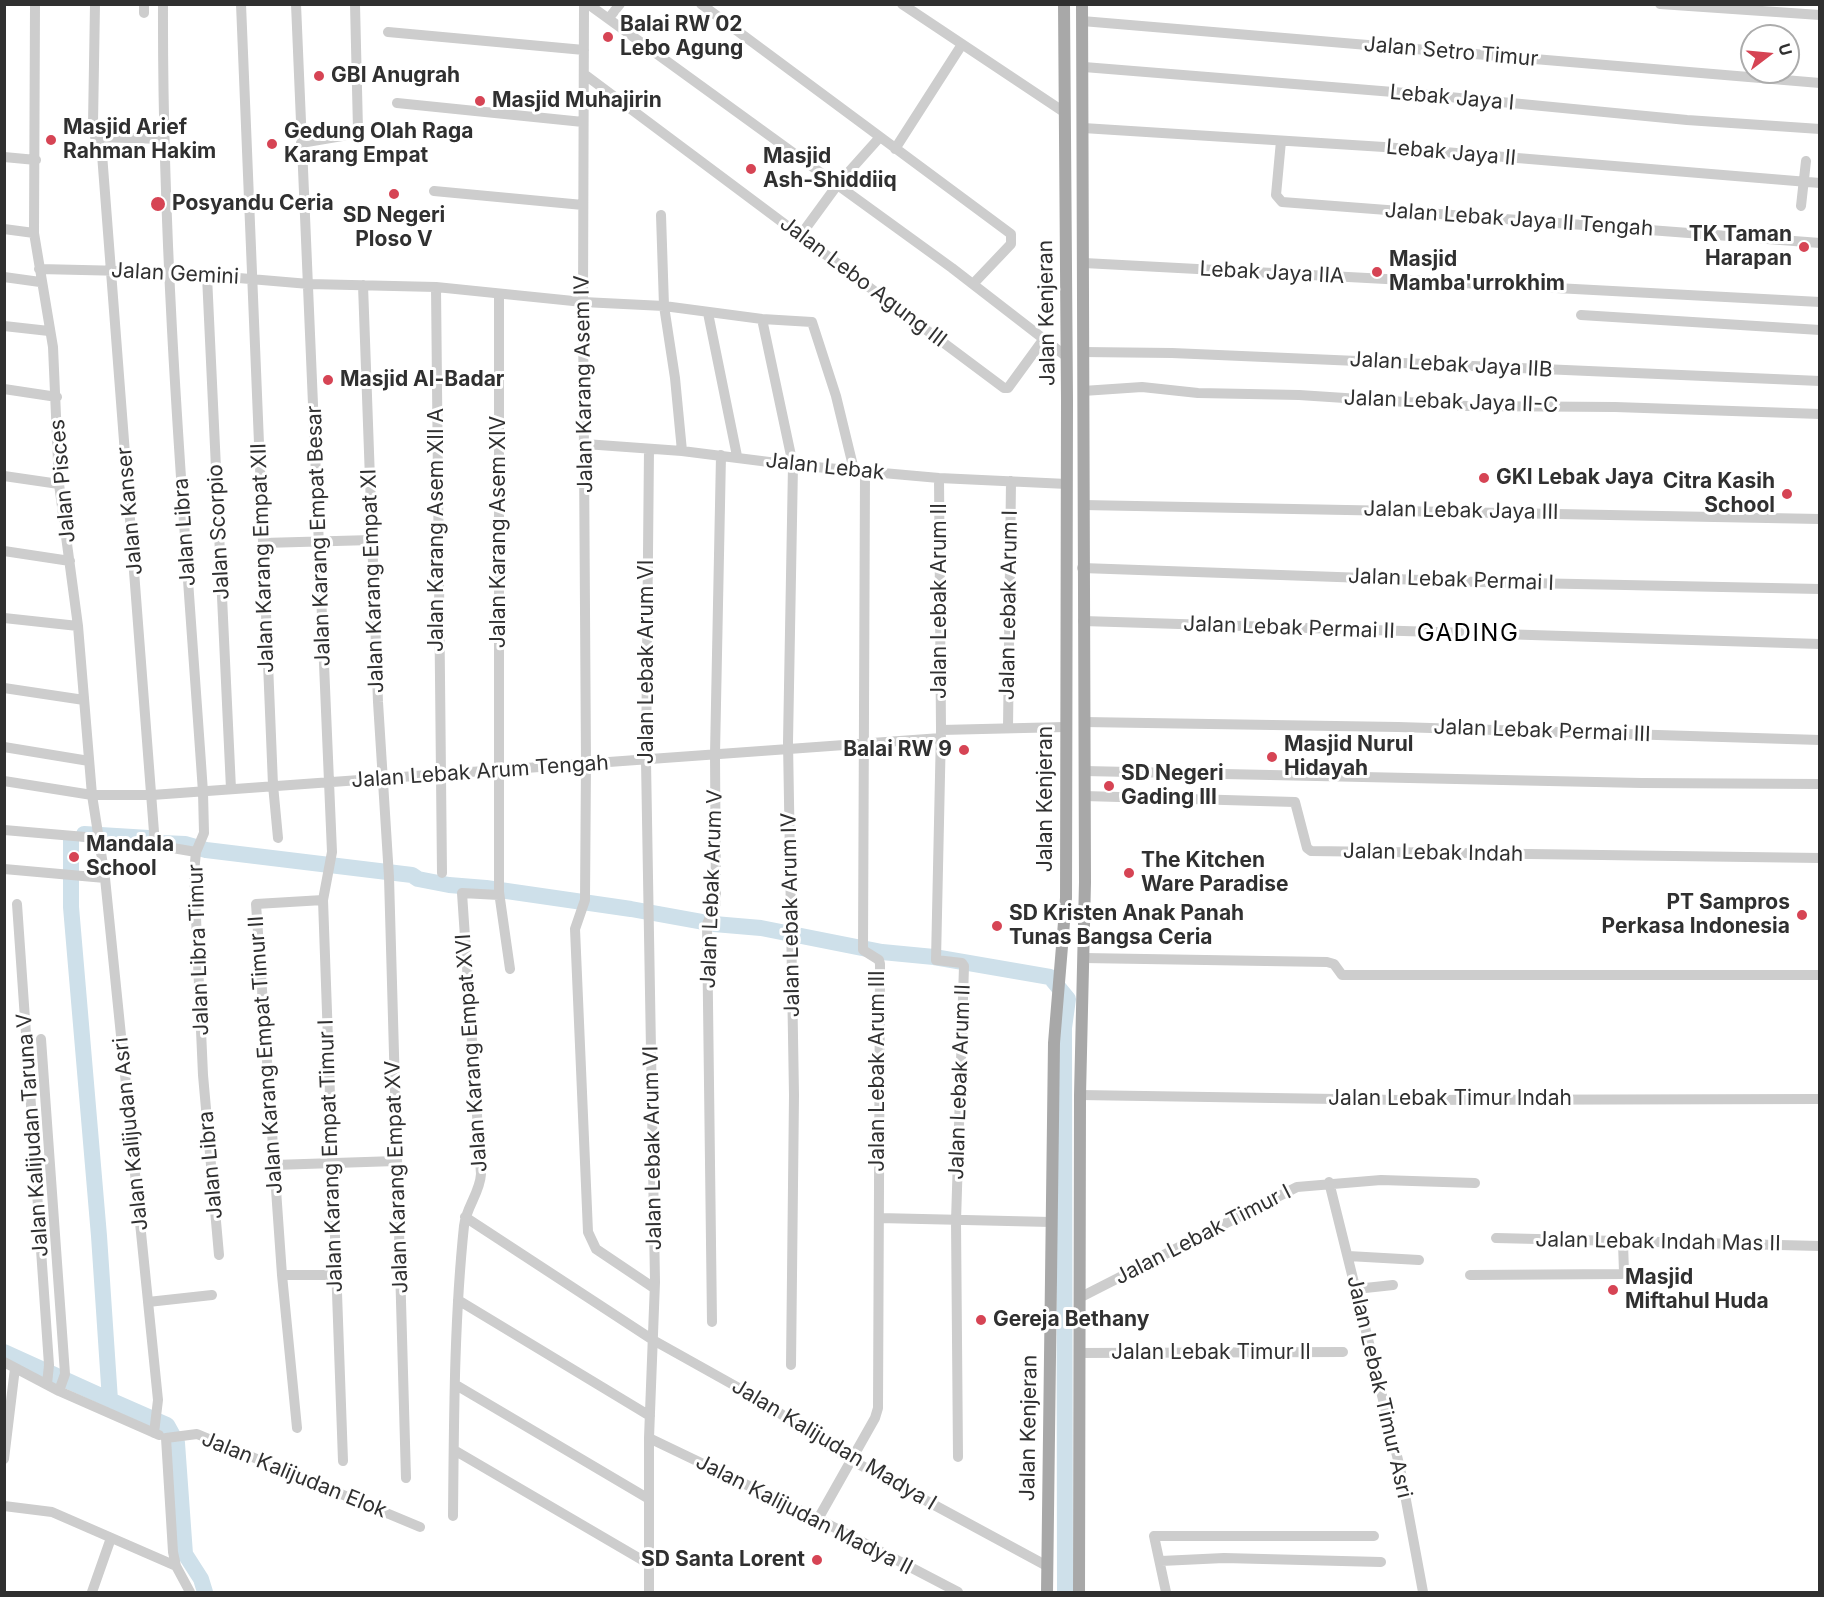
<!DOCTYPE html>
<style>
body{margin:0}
#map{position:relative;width:1824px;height:1597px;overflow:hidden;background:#fff;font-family:Inter,sans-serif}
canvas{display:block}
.frame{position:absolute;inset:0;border:6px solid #303030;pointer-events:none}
.north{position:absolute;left:1740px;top:24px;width:60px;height:60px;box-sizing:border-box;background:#fff;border:2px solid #acacac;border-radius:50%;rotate:74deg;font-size:16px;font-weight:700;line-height:24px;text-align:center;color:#303030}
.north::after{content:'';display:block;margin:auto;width:21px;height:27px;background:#d64454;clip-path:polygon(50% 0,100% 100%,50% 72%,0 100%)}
</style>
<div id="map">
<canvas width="1824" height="1597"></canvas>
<div class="frame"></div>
<div class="north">U</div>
</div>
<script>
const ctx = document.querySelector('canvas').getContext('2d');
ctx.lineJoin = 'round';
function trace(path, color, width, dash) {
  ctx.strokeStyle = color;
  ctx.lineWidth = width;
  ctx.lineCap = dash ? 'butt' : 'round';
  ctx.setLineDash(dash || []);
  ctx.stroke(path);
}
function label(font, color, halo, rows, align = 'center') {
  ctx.font = font + ' Inter,sans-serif';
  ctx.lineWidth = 6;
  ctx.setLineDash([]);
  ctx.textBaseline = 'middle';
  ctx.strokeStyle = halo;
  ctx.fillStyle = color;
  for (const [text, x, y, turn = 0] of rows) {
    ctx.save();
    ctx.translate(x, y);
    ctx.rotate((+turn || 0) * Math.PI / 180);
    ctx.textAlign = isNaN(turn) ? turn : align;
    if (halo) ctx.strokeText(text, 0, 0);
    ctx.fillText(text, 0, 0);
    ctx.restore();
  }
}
const river = new Path2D(`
 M84,834L149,838L162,843L185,844L206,850L412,875L418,879L449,885L486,888L631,909L714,924L761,928L882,952L934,957L1050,977L1068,999L1064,1028L1065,1592
 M71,839V907L99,1236L110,1400L167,1425L177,1443L185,1554L201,1579L205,1592
 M4,1352L110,1400`);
const minor = new Path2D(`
 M35,4L34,233L53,347L59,484L78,626L92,795L105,878L158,1400L154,1433
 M95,4L93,124L102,154L155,845L196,852
 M144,4V13
 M163,4C162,267 185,529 203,792L204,833L196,852L194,873L203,1075L219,1255
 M241,4L273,785L278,838
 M296,4L332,852L323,900L343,1461
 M584,4L583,302L586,763L585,900L575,929L588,1232L596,1249L654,1288
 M588,4L952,268L1067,357
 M701,4L1011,234V244L973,284
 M902,4L1064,112
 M1660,4L1820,15
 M609,18L620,4
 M1082,21L1820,83
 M388,32L584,50
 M1084,67L1418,94L1687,120L1820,129
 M584,74L1004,388H1008L1043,340
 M397,103L583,122
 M1083,128L1384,147L1820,183
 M95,137L163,139
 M1281,141L1276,195L1282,202L1820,243
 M301,143L354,134L358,130L355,4
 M895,149L961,46
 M4,157L36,160
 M434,191L583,205
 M1801,206L1806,161
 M661,215L664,306L675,378L682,451
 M4,229L34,233
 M800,236L838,184L880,137
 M1084,263L1820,302
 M39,269L168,272L309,284L436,287L583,302L664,306L762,319L812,322L836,396L854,470
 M207,276L231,789
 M4,277L40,282
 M363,285L378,702L389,877L406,1478
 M436,287L442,873
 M499,294V892L510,969
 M708,313L737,456
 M1581,315L1820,330
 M762,319L793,465L788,742L794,1095L791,1365
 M4,326L49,331
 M1083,352L1172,353L1820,381
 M4,389L57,397
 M1083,391L1142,387L1198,393L1299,395L1467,406L1615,407L1820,414
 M585,444L682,451L793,465L939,478L1067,484
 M4,476L59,484
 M939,478L941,730L936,960L962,963L964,966L956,1221L958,1457
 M1083,505L1820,519
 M263,543L372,540
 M4,551L70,561
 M1082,568L1479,582L1820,589
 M4,618L78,626
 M1083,621L1820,644
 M4,688L84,700
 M1084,722L1398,727L1820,740
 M1008,728L1011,481
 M941,730L1065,727
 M4,747L89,761
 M1084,771L1642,783L1820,784
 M4,781L92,795H152L941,738
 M1084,796L1295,802L1307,848L1311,851L1820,858
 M4,830L97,838
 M4,869L105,878
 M17,904L49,1365L47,1384
 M1084,958L1327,962L1334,964L1342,975H1820
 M41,1039L65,1374L59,1391
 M1080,1095L1401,1100L1820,1099
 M274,1165L396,1161
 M1329,1182L1400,1468L1423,1592
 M465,1217L653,1340L755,1397L851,1460L1047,1566
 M879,1218L1051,1222
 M1496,1238L1820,1246
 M1348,1256L1419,1260
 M282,1275H334
 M1470,1275L1622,1274L1624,1272L1623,1243
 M1356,1289L1393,1285
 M1079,1298L1297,1187L1381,1180L1475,1183
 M458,1300L650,1416
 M148,1302L212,1295
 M712,1322L707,924L716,903L715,754L721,455
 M1079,1353L1343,1352
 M4,1362L59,1391L159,1435
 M456,1385L649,1499
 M297,1428L282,1275L256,904L323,900
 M166,1438L197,1434L420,1527
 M166,1438L173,1552L176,1566L190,1592
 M649,1438L818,1519L958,1592
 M454,1450L649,1564
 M4,1459L15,1368
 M4,1506L52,1512L176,1566
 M453,1516C454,1419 454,1322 464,1226C466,1207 480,1193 481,1174L462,893L499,895
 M818,1519L875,1418L878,1408L880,964L879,960L863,950L865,472
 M1161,1561L1224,1558L1381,1562
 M92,1592L111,1538
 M649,1592V1438L655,1282L646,761L649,449
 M1166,1592L1154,1536H1374`);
const major = new Path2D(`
 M1047,1592L1054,1043L1066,898L1067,401L1064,4
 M1079,1592L1080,1095L1085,882L1082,4`);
const markers = [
 [608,37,6,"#d64454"],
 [319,76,6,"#d64454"],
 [480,101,6,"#d64454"],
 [51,140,6,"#d64454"],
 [272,144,6,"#d64454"],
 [751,169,6,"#d64454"],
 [394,194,6,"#d64454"],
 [158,204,8,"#d64454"],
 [1804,247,6,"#d64454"],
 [1377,272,6,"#d64454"],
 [328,380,6,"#d64454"],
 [1484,478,6,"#d64454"],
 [1787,494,6,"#d64454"],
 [964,750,6,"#d64454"],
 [1272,757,6,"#d64454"],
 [1109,786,6,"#d64454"],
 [74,857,6,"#d64454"],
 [1129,873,6,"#d64454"],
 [1802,915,6,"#d64454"],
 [997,926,6,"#d64454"],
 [1613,1290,6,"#d64454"],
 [981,1320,6,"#d64454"],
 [817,1560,6,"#d64454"]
];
const poiNames = [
 ["Balai RW 02",620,25],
 ["Lebo Agung",620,49],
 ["GBI Anugrah",331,76],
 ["Masjid Muhajirin",492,101],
 ["Masjid Arief",63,128],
 ["Rahman Hakim",63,152],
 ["Gedung Olah Raga",284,132],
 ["Karang Empat",284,156],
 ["Masjid",763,157],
 ["Ash-Shiddiiq",763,181],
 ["Posyandu Ceria",172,204],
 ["SD Negeri",394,216,"center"],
 ["Ploso V",394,240,"center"],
 ["TK Taman",1792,235,"right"],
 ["Harapan",1792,259,"right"],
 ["Masjid",1389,260],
 ["Mamba'urrokhim",1389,284],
 ["Masjid Al-Badar",340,380],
 ["GKI Lebak Jaya",1496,478],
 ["Citra Kasih",1775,482,"right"],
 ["School",1775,506,"right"],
 ["Masjid Nurul",1284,745],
 ["Hidayah",1284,769],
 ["Balai RW 9",952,750,"right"],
 ["SD Negeri",1121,774],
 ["Gading III",1121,798],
 ["Mandala",86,845],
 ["School",86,869],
 ["The Kitchen",1141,861],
 ["Ware Paradise",1141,885],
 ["PT Sampros",1790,903,"right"],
 ["Perkasa Indonesia",1790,927,"right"],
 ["SD Kristen Anak Panah",1009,914],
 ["Tunas Bangsa Ceria",1009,938],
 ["Masjid",1625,1278],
 ["Miftahul Huda",1625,1302],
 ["Gereja Bethany",993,1320],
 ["SD Santa Lorent",805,1560,"right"]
];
const streetNames = [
 ["Jalan Setro Timur",1451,52,5],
 ["Lebak Jaya I",1452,98,5],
 ["Lebak Jaya II",1451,153,5],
 ["Jalan Lebak Jaya II Tengah",1519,220,4],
 ["Lebak Jaya IIA",1272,273,3],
 ["Jalan Gemini",175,274,3],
 ["Jalan Lebo Agung III",863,282,37],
 ["Jalan Kenjeran",1047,313,-91],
 ["Jalan Lebak Jaya IIB",1451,365,3],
 ["Jalan Karang Asem IV",584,384,-91],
 ["Jalan Lebak Jaya II-C",1451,402,2],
 ["Jalan Lebak",825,467,6],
 ["Jalan Pisces",63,481,-95],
 ["Jalan Kanser",130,511,-95],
 ["Jalan Lebak Jaya III",1461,511,1],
 ["Jalan Karang Asem XII A",437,530,-90],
 ["Jalan Libra",185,532,-94],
 ["Jalan Scorpio",219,532,-93],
 ["Jalan Karang Asem XIV",499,532,-90],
 ["Jalan Karang Empat Besar",319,536,-92],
 ["Jalan Karang Empat XII",263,558,-92],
 ["Jalan Lebak Permai I",1451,580,2],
 ["Jalan Karang Empat XI",373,581,-92],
 ["Jalan Lebak Arum II",940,601,-90],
 ["Jalan Lebak Arum I",1009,605,-89],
 ["Jalan Lebak Permai II",1289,628,2],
 ["Jalan Lebak Arum VI",647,662,-90],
 ["Jalan Lebak Permai III",1542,731,2],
 ["Jalan Lebak Arum Tengah",480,772,-4],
 ["Jalan Kenjeran",1046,799,-90],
 ["Jalan Lebak Indah",1433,853,1],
 ["Jalan Lebak Arum V",712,889,-88],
 ["Jalan Lebak Arum IV",791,915,-91],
 ["Jalan Libra Timur",199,950,-92],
 ["Jalan Karang Empat XVI",472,1053,-94],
 ["Jalan Karang Empat Timur II",266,1055,-94],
 ["Jalan Lebak Arum III",878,1071,-90],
 ["Jalan Lebak Arum II",960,1082,-88],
 ["Jalan Lebak Timur Indah",1450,1099],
 ["Jalan Kalijudan Asri",131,1134,-96],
 ["Jalan Kalijudan Taruna V",33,1135,-94],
 ["Jalan Lebak Arum VI",653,1148,-91],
 ["Jalan Karang Empat Timur I",331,1156,-92],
 ["Jalan Libra",211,1165,-95],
 ["Jalan Karang Empat XV",397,1177,-92],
 ["Jalan Lebak Timur I",1203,1235,-27],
 ["Jalan Lebak Indah Mas II",1658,1242,1],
 ["Jalan Lebak Timur II",1211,1353],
 ["Jalan Lebak Timur Asri",1379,1387,77],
 ["Jalan Kenjeran",1029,1428,-89],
 ["Jalan Kalijudan Madya I",834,1445,31],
 ["Jalan Kalijudan Elok",294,1475,22],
 ["Jalan Kalijudan Madya II",804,1515,27]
];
const quarterNames = [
 ["GADING",1468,634]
];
trace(river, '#cee0ea', 16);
trace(minor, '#cdcdcd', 10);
trace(major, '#a8a8a8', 12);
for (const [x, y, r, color] of markers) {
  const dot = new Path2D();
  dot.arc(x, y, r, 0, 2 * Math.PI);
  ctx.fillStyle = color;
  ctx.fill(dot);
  trace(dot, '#fff', 2);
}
label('bold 21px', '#303030', '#fff', poiNames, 'left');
label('21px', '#303030', '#fff', streetNames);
ctx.letterSpacing = '1.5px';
label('24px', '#000', '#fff', quarterNames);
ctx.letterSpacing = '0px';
</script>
